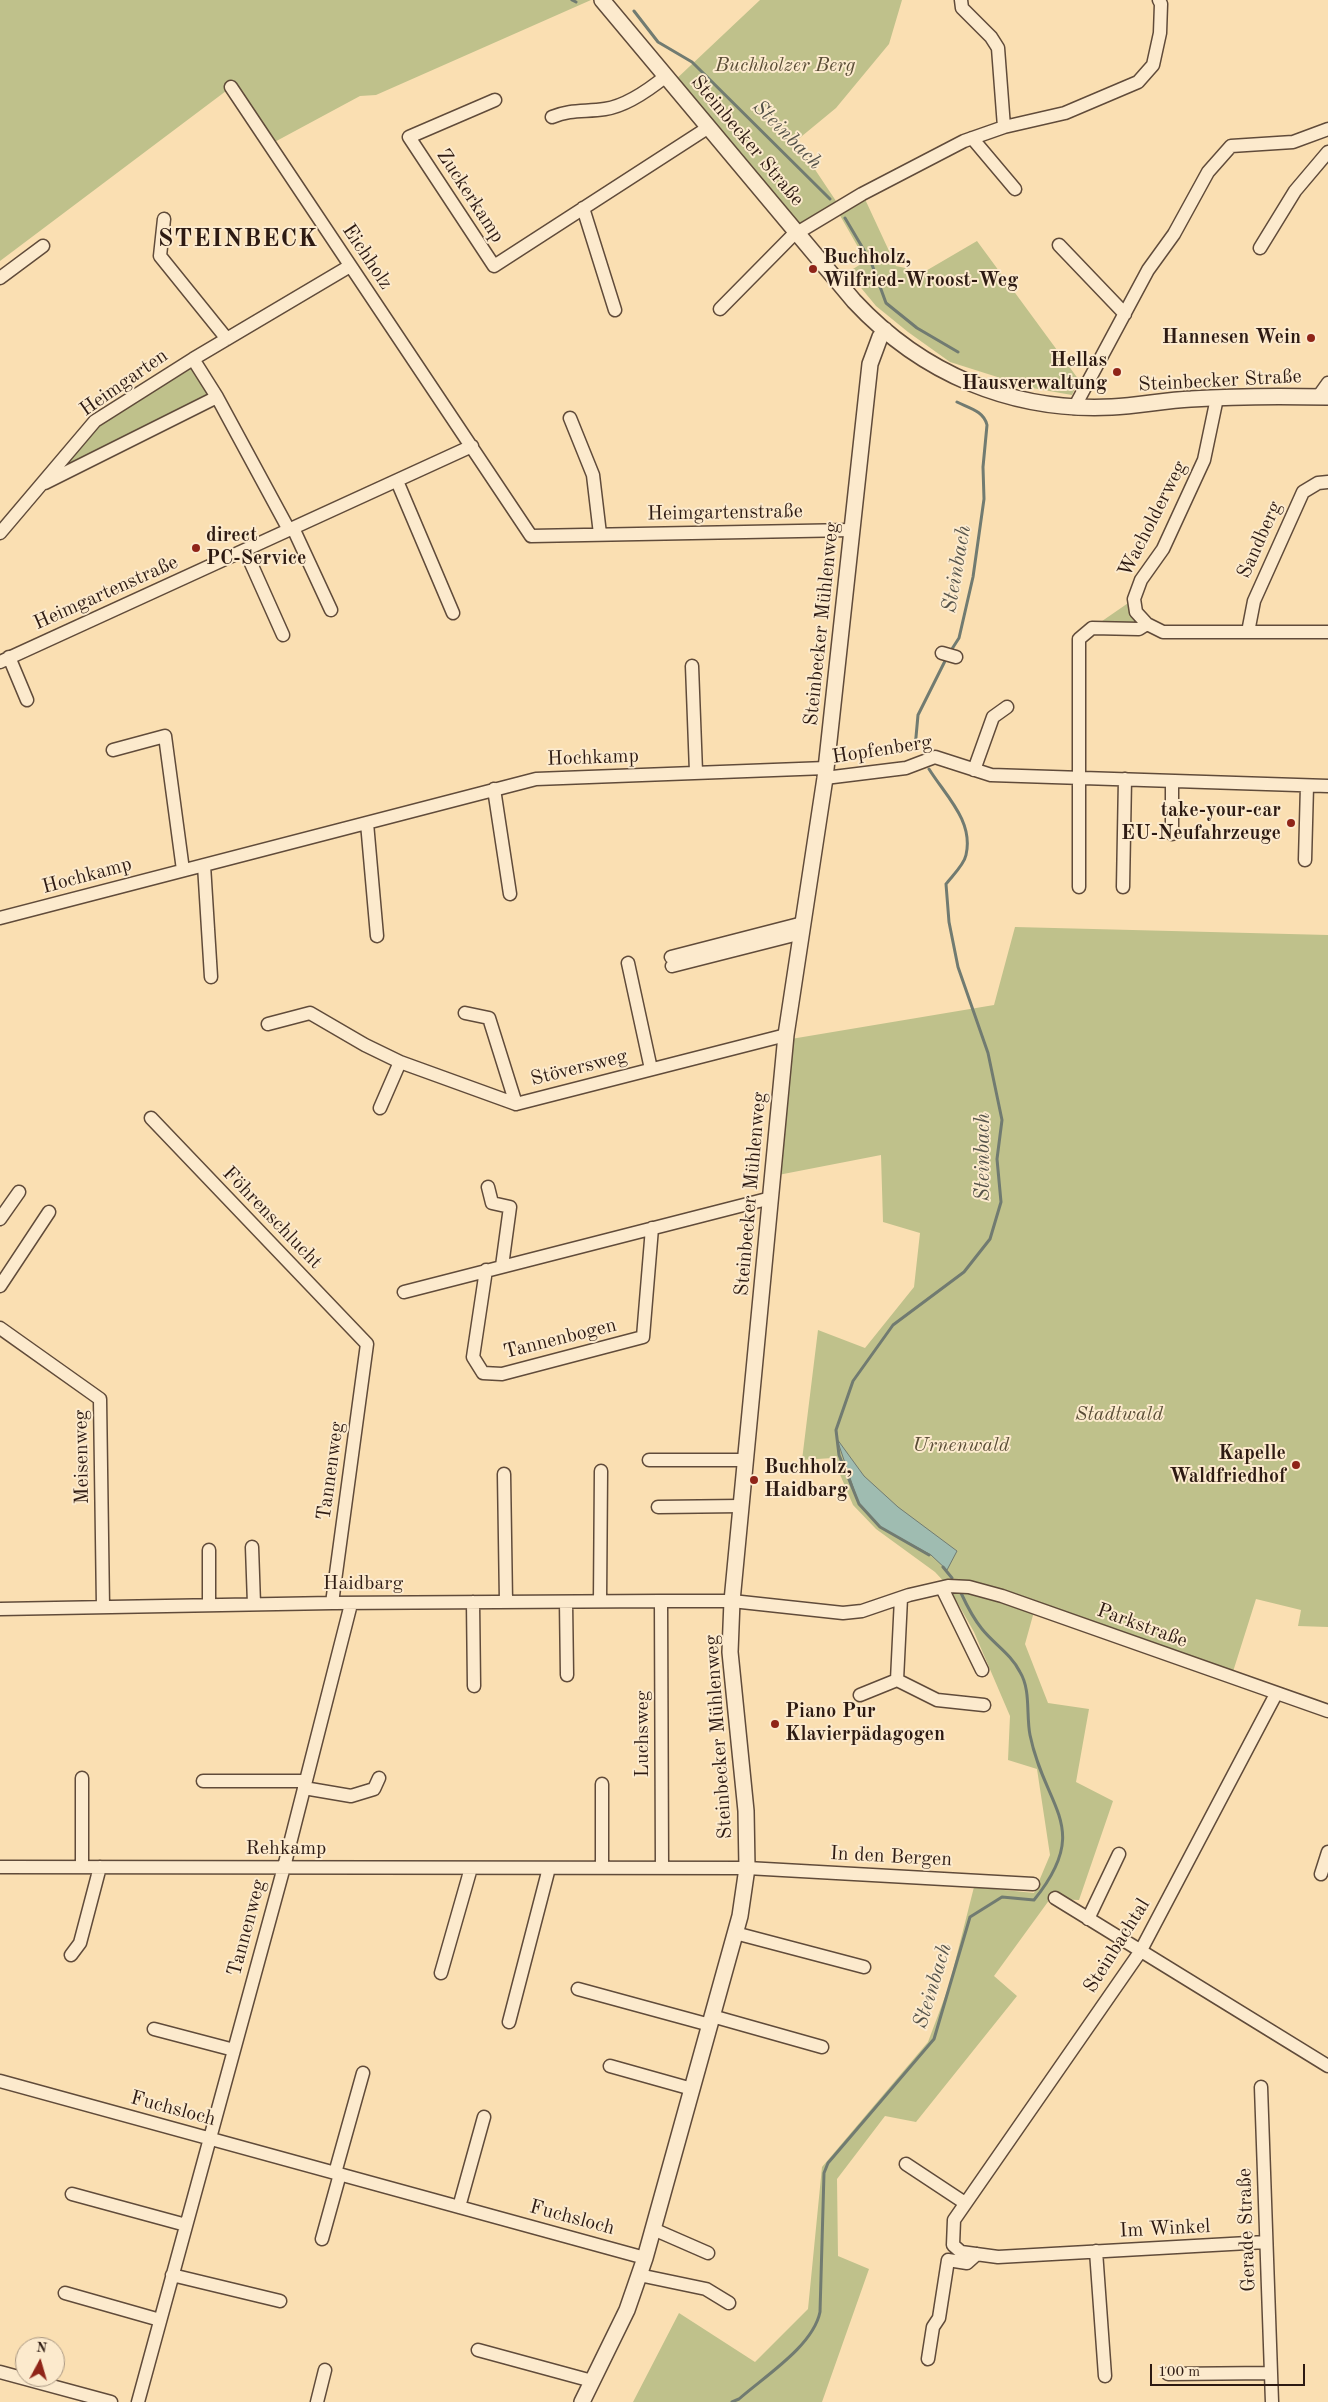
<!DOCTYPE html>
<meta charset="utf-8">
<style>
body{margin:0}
#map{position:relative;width:1328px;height:2402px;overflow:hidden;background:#fadfb2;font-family:"Old Standard TT",serif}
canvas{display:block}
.north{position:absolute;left:15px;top:2337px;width:50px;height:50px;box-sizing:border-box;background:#fceacd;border:1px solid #a99782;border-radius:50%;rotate:6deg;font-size:14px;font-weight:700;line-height:20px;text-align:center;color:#2d1a12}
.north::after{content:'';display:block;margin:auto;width:18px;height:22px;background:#8f2418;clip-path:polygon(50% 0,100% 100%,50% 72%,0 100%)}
.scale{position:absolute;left:1150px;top:2364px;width:155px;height:22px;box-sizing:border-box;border:2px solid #2d1a12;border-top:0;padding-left:6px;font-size:15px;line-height:18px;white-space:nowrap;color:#2d1a12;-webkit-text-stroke:4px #fceacd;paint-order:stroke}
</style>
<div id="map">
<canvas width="1328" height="2402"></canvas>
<div class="north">N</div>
<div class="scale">100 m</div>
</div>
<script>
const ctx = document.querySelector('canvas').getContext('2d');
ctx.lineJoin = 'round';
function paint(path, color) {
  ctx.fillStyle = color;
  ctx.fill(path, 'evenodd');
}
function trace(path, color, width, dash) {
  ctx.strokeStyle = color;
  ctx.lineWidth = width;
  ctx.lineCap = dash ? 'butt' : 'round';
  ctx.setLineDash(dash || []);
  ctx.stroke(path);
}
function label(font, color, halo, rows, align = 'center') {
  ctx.font = font + ' "Old Standard TT",serif';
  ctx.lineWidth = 4;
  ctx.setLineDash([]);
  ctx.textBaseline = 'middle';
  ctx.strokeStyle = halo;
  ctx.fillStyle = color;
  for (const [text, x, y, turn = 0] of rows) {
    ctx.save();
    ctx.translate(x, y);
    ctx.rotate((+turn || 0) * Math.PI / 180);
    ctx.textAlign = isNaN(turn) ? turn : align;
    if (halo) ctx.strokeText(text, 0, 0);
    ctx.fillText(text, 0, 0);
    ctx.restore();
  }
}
const green = new Path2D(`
 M0,0H591L376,95L360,96L269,145L230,88L0,261Z
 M760,0H902L889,44L836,108L796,141L840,207L797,233L672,83Z
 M864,197L896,266L924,272L977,241L1079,380L1072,395L1032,388L950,362L908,332L876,306L848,272L866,261L838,212Z
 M193,359L217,397L39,486L95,421Z
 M1134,599L1147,624L1092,628Z
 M1015,927L1328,935V1627L1298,1626L1301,1610L1256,1599L1231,1678L1035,1608L1025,1644L1048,1703L1089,1709L1076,1782L1113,1801L1079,1900L1050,1899L994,1976L1017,1996L916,2122L885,2116L837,2179L838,2256L869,2269L822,2402H633L679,2313L755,2362L808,2309L822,2167L928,2042L949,1986L974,1887L1034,1893L1050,1855L1037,1769L1008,1760L1010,1716L974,1632L948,1586L935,1572L876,1529L853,1505L833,1458L802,1460L818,1330L865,1348L914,1287L920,1233L883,1222L881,1155L773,1176L791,1039L994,1005Z`);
const water = new Path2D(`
 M837,1439L864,1476L898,1507L957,1551L947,1570L931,1555L880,1527L859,1504Z`);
const stream = new Path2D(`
 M572,0L576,2
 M634,11L658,42L692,62L830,199
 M845,218L871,262L886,303L917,328L958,352
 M950,652L959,638L973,577L984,499L983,467L987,425C984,411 969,408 957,402
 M915,748L918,715L947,657
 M929,769C945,795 974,821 966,855C964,865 952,876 946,884L949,922L958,967L988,1053L1002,1120L997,1159L1001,1202L990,1239L964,1272L893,1325L853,1381L836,1430L839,1455L859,1504L880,1527L929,1555
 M943,1567L952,1578
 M732,2402L739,2399C765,2376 813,2346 820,2312L824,2173L828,2163L934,2039L970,1917L1002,1897L1034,1900C1093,1827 1045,1809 1030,1735C1026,1715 1031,1690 1020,1672C1011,1654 994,1644 982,1629C973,1618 967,1606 961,1593`);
const minor = new Path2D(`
 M961,0L962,8L991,37L998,48L1004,127
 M231,87L531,536L852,530
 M495,100L409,137L494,266L709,127
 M552,117C571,109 585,112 605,109C626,106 650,89 666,76
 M972,138L1015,189
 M583,208L615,310
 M164,219L160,256L227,339
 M1059,245L1125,314
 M1260,248L1295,191L1328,152
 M0,278L43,246
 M720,309L792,236L862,194L964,141L1004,127L1065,113L1138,82L1153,65L1160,33L1161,4L1159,0
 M193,359L217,397L289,530
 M1318,397L1328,383
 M1217,398L1204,460L1163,549L1141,580L1134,599L1136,612L1147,624L1163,632H1328
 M1074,408L1148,270L1174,234L1208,172L1231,146L1293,142L1328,129
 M570,418L593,475L600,534
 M397,481L453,613
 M45,483L217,397
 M293,528L331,610
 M0,533L95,421L193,359L350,266
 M245,550L283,635
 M1248,632L1254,601L1303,492L1318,483L1328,482
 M942,653L956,657
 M9,657L27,700
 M0,662L472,446
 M692,666L696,772
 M113,750L165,736L183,870
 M974,770L993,717L1007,707
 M825,778L906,768L935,757L991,775L1328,786
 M494,789L510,894
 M367,823L377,936
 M1172,834V781
 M1305,860L1307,786
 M204,865L211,977
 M1079,887V639L1092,628L1139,629L1147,624
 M1123,887L1125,779
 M0,918L536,779L826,768
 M671,957L803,923
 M628,963L651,1069
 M672,966L802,933
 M465,1013L489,1018L516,1104
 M268,1024L310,1013L365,1045L400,1062L516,1104L786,1035
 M380,1108L400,1062
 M151,1118L367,1344L332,1603
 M488,1187L492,1203L510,1207L502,1266
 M0,1219L19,1192
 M486,1270L473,1357L483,1373L502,1374L643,1337L652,1228
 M0,1286L49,1212
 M404,1292L771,1198
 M0,1328L100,1399L103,1607
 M649,1460H746
 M504,1474L506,1602
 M658,1507L741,1506
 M252,1547L254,1604
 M209,1550V1605
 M942,1588L982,1670
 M600,1601L601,1471
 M661,1601L662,1868
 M473,1602L474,1686
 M566,1602L567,1675
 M0,1609L332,1603L661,1601H732L843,1613L862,1611L909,1595L948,1586L969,1587L1002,1596L1328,1711
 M897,1680L901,1598
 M860,1695L897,1680L937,1700L984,1705
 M203,1781H306
 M602,1784V1868
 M304,1788L351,1796L374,1789L379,1778
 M0,1867L747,1868L1033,1884
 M82,1867V1778
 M1321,1874L1328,1852
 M1055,1898L1328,2066
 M1088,1919L1119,1854
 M735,1933L864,1967
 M71,1955L80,1943L100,1867
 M441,1973L471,1868
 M578,1989L710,2025
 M712,2016L822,2047
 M509,2022L549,1868
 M154,2029L234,2050
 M610,2066L692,2089
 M0,2081L645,2258
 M1261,2087L1272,2402
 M906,2164L965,2203
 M335,2173L363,2073
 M72,2194L186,2225
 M459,2207L484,2117
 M653,2229L708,2253
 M322,2239L340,2174
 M1266,2242L998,2257L961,2252L953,2245L954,2220L1140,1952L1276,1694
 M1096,2251L1105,2376
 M172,2275L280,2301
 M639,2275L706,2289L729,2303
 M65,2293L160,2320
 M478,2350L592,2381
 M928,2359L933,2327L939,2318L948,2260L967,2263L977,2254
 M0,2372L111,2402
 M1168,2374L1271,2373
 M138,2402L284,1867L351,1604
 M317,2402L325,2370`);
const tertiary = new Path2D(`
 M602,0L854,301C922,374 1012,412 1112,407C1138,406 1165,400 1191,399C1236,396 1283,396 1328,397
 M582,2402L627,2310L645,2258L740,1916L747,1868L746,1811L730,1652L732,1601L786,1035L825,778L870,364L880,337L885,330`);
const markers = [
 [813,269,5,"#8f2418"],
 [1311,338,5,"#8f2418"],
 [1117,372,5,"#8f2418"],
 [196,548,5,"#8f2418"],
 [1291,823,5,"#8f2418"],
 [1296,1465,5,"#8f2418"],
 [754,1480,5,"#8f2418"],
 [775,1724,5,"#8f2418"]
];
const parkNames = [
 ["Buchholzer Berg",785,66],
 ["Stadtwald",1119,1415],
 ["Urnenwald",961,1446]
];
const streetNames = [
 ["Steinbecker Straße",747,141,50],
 ["Zuckerkamp",470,196,57],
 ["Eichholz",367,257,56],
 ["Steinbecker Straße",1220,381,-3],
 ["Heimgarten",124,383,-35],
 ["Heimgartenstraße",725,513,-1],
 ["Wacholderweg",1153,519,-63],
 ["Sandberg",1260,540,-66],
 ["Heimgartenstraße",106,593,-24],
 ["Steinbecker Mühlenweg",822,624,-84],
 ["Hopfenberg",882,750,-9],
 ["Hochkamp",593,758,-2],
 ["Hochkamp",87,876,-15],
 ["Stöversweg",579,1068,-14],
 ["Steinbecker Mühlenweg",751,1194,-85],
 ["Föhrenschlucht",272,1218,46],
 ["Tannenbogen",560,1339,-14],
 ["Meisenweg",82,1457,-91],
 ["Tannenweg",331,1471,-82],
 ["Haidbarg",363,1584],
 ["Parkstraße",1142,1626,20],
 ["Luchsweg",643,1734,-90],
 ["Steinbecker Mühlenweg",719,1737,-94],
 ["Rehkamp",286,1849],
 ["In den Bergen",891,1857,3],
 ["Tannenweg",247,1928,-75],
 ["Steinbachtal",1117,1946,-58],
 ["Fuchsloch",173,2109,15],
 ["Fuchsloch",572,2218,15],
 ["Im Winkel",1165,2229,-3],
 ["Gerade Straße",1247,2230,-92]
];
const poiNames = [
 ["Buchholz,",823,258],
 ["Wilfried-Wroost-Weg",823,281],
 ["Hannesen Wein",1301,338,"right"],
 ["Hellas",1107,361,"right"],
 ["Hausverwaltung",1107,384,"right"],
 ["direct",206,536],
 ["PC-Service",206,559],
 ["take-your-car",1281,811,"right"],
 ["EU-Neufahrzeuge",1281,834,"right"],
 ["Kapelle",1286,1454,"right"],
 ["Waldfriedhof",1286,1477,"right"],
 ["Buchholz,",764,1468],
 ["Haidbarg",764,1491],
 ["Piano Pur",785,1712],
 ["Klavierpädagogen",785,1735]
];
const waterNames = [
 ["Steinbach",787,135,45],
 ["Steinbach",957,569,-80],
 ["Steinbach",983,1157,-90],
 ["Steinbach",933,1986,-73]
];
const districtNames = [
 ["STEINBECK",238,239]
];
paint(green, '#bfc18b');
paint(water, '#9fbcb1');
trace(water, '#717b71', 1);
trace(stream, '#717b71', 3);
trace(minor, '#604b3a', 15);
trace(tertiary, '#604b3a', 18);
trace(minor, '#fceacd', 12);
trace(tertiary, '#fceacd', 15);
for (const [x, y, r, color] of markers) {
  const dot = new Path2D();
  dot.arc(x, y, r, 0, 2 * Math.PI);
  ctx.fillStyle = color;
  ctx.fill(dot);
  trace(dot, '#fceacd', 2);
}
label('italic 20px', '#594c36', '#fceacd', parkNames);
label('20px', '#2d1a12', '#fceacd', streetNames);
label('bold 20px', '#2d1a12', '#fceacd', poiNames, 'left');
label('italic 21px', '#55534a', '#fceacd', waterNames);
ctx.letterSpacing = '1px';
label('bold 25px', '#2d1a12', '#fceacd', districtNames);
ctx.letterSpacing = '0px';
</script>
